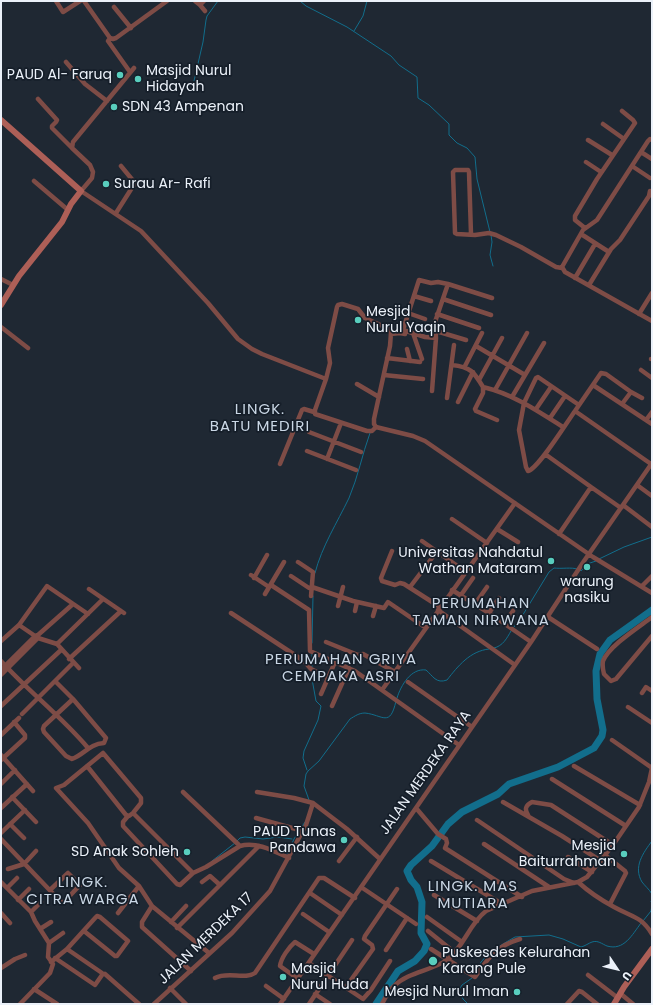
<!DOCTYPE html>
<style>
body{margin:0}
#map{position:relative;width:653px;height:1005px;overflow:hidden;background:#1f2833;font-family:Poppins,sans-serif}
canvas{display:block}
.frame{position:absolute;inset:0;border:2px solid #ebf1f9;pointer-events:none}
.north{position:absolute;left:597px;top:949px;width:40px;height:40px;-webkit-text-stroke:3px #151e29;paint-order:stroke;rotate:125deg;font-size:11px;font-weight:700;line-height:16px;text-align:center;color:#ebf1f9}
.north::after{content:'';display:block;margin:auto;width:14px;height:18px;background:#ebf1f9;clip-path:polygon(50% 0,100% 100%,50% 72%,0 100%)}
</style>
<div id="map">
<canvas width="653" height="1005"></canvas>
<div class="frame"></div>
<div class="north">U</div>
</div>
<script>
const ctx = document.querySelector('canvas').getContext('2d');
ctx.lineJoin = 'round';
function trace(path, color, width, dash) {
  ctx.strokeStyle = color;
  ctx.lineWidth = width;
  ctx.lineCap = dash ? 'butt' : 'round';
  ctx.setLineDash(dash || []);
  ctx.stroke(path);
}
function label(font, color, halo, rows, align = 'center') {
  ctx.font = font + ' Poppins,sans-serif';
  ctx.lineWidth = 3.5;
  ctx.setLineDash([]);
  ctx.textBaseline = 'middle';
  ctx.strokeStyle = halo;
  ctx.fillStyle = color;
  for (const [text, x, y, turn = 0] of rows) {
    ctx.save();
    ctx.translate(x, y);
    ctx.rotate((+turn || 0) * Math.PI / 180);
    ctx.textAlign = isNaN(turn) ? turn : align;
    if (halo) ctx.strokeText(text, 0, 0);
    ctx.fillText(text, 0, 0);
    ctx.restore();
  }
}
const stream = new Path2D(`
 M300,1L306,6L347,27L391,56L399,65L417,77L418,98L429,105L449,124V135L457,143L467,148L475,157L477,179L490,232
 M354,31L363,16L367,1
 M194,81L203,42L206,20L207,16L218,1
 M491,235L492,242L490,255L493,266
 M599,559L624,547L652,537
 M580,570L581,571L587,564L596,561
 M315,573C322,546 337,523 349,498C358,477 362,455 370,433
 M514,627L524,613L549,572L554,568C561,569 572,567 577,569
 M312,643L313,596
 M494,648C503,646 507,638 511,631
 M312,667V654
 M397,698C401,685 411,668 426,670C433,676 436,684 447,680C458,666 470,651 489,649
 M307,770L303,758L304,751L318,720L321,706L316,701L312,679V672
 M309,800L304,786L306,774L308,771L319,761L350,719C355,716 359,713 365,713C383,715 390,728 396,701
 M301,828L305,822
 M237,841L240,838L245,837L263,839L278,837L292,839
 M652,841C643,853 633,867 642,882C645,886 649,889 652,894
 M287,854L294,839L298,832
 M212,861L235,843
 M652,900L651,901L652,904
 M643,921L651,911L652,905
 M475,973L481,962L490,952L508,941L515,937L549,935L563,939L581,947C585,946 589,943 592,942C598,940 602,944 607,946C624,951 632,935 641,923
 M468,1004L463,999L459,990L462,985L472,978`);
const river = new Path2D(`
 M376,1004L398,971L415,961L424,951L427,944L421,933L422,902L417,887L411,880L407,871L411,865L432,846L448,824L462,812L498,794L509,784L558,767L594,748L602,736L603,730L597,699L596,671L600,654L610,640L652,610`);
const street = new Path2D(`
 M56,1L63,12L80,1
 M84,1L110,38
 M195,1L200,5L204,1
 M200,5L205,11
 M114,7L131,28
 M110,38L113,39L116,38L167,1
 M110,38L108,41L130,72
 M66,62L85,84L107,101
 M134,68L73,142L72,148L90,165L93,172L92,178L81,191L141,231L208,303L238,339L252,349L262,354L326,379L315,410V414L367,431H372L376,427
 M38,99L57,120L56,122L52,126V128L72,148
 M603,124L624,139
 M588,140L612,155
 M652,140L650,139L648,141L597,220L583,230L562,267L565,272L652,321
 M641,152L652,159
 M586,162L601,172
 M632,166L650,178
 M34,181L68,210
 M116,213L135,183L121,166
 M585,228L575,220V216L597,179L635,123L633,120L622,111
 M471,234L469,172L468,170H455L453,172L455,233L457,234L475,235L489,233L496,235L521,247L556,267L562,268
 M581,234L609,252
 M575,278L595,244
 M1,279L13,285
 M589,285L611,249L620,240L649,196L650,191
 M414,296L431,301
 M443,299L491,315
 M408,313L425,319
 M437,314L479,328
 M639,314L652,293
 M1,327L28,348
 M403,330L425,337L436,338
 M436,331L466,340
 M402,333L419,280L431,283L438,282L448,284L492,298
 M413,333L422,359
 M391,334L400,333L405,334
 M476,346L525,375
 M407,349L410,361
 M387,358L420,362
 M651,359H652
 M452,365C471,367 474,372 483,387V393L475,409L476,411L497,420
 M465,366L482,333
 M641,370L652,378
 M384,375L423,379
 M326,379L330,363L328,348L337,307L338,305L342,304L358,309L365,318L389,329L391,333L390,346L374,419V424L376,427L413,436L425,441L593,557L652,593
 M479,380L502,338
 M357,384L379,397
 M593,385L652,424
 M483,387C513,394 538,411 563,427
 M495,390L527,333
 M432,391L436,338L435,322L448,284
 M631,392L642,398
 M512,397L544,343
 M447,398L454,345
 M458,402L473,372
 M579,405L538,377L536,378L524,403L519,430L526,467L528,471C538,469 567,422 575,411L651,464
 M536,409L551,387
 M575,411L601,373L606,374L631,392L622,404
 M550,418L565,396
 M646,420L652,412
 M309,432L361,452
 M307,451L356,470
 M545,454L591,487L559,534
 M327,459L341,423
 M280,464L302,410L304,409L314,412
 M637,485L652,496
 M591,487L621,508
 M623,505L652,527
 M452,519L487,543
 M497,529L518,542
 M422,541L466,572
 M392,551L381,578L382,581L395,585L400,583L404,584L440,607
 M298,562L313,572L311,596
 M251,575L269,587
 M291,576L309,588L312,587L353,601L384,608L388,602L426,628
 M254,578L267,555
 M271,585L309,610L310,651L355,671L459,745
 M642,586L652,576
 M410,587L435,554
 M89,589L124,613
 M452,590L489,613L531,642
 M265,594L284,562
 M461,595L473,578
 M475,604L487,587
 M338,606L343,587
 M438,610L515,665
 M355,611L357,602
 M231,613L304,661L311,669L327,677
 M489,613L499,598
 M373,616L376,606
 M548,617L597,649
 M652,617C639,627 609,646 603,661C602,666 603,670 604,674L611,681L616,679L652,636
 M504,623L513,611
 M19,625L38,638L57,644L79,668
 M38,635L73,604
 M1,641L19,625L47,586L88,614
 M326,642L358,655L363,654L395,672
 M57,644L103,599
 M69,659L121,611
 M1,661C29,692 61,716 88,748
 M1,670L35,636L38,635V638L1,675
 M55,681L73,699L106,738L104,743C89,744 85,754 72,759L66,756L44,732L43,729L44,726L73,699
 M408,682L472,727
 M382,690L515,503
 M642,693L646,687L652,691
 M321,694L335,662
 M1,706L61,650
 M332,706L349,668
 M628,707L652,723
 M22,714L73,663
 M1,735L19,718
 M612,740L652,768
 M1,755L33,791
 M1,760L25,738V735L14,722
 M87,766L126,815L129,816L133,813L141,803V798L103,753L64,785L56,788L88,823L119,868L139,886L152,906L209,953
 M574,766L640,805
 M552,779L626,826
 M1,784L15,770
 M183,792L240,846
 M257,792L294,798L313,803L347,829L380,859
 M12,797L36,822
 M503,802L562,836L601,861
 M1,808L27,784
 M416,808L438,834L446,839L447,843L445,848L522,897
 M133,813L193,873L206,867L240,846C256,841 274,851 289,858
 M528,815C524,809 526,805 532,802L551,805L613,845
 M128,816L123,822V826L177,884L180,885L193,873
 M256,818L303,831
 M477,820L564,879L574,883
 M10,824L24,838
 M1,833L25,810
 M1,839L61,902H64L80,885L68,873L50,890
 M484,844L549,887
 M605,855L625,871L626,873L610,904
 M568,857L592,872
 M339,861L357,837
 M431,861L502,904
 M8,869L24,864L36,851
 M1,882L31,912L35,921L49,943L48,957L53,964L50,973L20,1004
 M202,882L210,876L220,885
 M578,882C589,892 601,900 614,907C632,917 641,916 652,934
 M361,887L416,924
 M7,888L17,878
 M310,893L342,915
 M434,895L477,921
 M18,900L29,889
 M152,906L142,922V927L191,971
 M31,912L41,902
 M1,913L10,923
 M118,913L139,886
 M303,914L329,932
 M427,917L462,942
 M171,922L186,906
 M177,928L259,846
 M40,929L51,922
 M428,931L454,952
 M49,943L63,933
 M431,949L475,977C488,958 496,946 520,939
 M386,950L407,918
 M55,958L95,985L102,975V973L67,949
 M51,962L67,949L96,917L97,916L100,917L128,941L117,956H115L84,931
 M309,963L363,999L371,990L390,961
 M1,968L15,959L25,955
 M105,974L139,1004
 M588,975L618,998
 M215,978C228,971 245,980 255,973L319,878H324L355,898
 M298,979L280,966C281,958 289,947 295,942L314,954
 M266,986L284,999
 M346,987L373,949L372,945L364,939L365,936L397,889
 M170,988L186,1004
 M34,989L57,1004
 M315,994L330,1004
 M621,994L633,1004
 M154,1004L232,933L270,891L306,825L313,803
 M280,1004L531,642L584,561L652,463
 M309,1004L352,940
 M382,1004C385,998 389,990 394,986C408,972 431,971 447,960C464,947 469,924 486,911L532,891L578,882L587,877L613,845L639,807L649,782L652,768
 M567,1004L579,991L582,992L597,1004`);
const secondary = new Path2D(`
 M1,120L81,191L71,204L62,222L19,276L1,305
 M614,1004L624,987L652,949`);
const markers = [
 [120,75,4,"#59cebe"],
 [138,79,4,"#59cebe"],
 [114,107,4,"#59cebe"],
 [106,184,4,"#59cebe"],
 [358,320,4,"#59cebe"],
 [551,561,4,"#59cebe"],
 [587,567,4,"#59cebe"],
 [344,840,4,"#59cebe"],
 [187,852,4,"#59cebe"],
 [624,854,4,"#59cebe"],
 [433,961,5,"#59cebe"],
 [283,977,4,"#59cebe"],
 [517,992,4,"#59cebe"]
];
const poiNames = [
 ["Masjid Nurul",146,71],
 ["Hidayah",146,87],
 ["PAUD Al- Faruq",112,75,"right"],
 ["SDN 43 Ampenan",122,107],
 ["Surau Ar- Rafi",114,184],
 ["Mesjid",366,312],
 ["Nurul Yaqin",366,328],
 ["Universitas Nahdatul",543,553,"right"],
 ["Wathan Mataram",543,569,"right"],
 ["warung",587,582,"center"],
 ["nasiku",587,598,"center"],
 ["PAUD Tunas",336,832,"right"],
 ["Pandawa",336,848,"right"],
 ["Mesjid",616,846,"right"],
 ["Baiturrahman",616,862,"right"],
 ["SD Anak Sohleh",179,852,"right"],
 ["Puskesdes Kelurahan",442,953],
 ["Karang Pule",442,969],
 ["Masjid",291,969],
 ["Nurul Huda",291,985],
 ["Mesjid Nurul Iman",509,992,"right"]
];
const streetNames = [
 ["JALAN MERDEKA RAYA",426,773,-55],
 ["JALAN MERDEKA 17",206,939,-44]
];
const neighbourhoodNames = [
 ["LINGK.",260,410],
 ["BATU MEDIRI",260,427],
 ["PERUMAHAN",481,604],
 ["TAMAN NIRWANA",481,621],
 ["PERUMAHAN GRIYA",341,660],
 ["CEMPAKA ASRI",341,677],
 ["LINGK.",83,883],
 ["CITRA WARGA",83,900],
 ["LINGK. MAS",473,887],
 ["MUTIARA",473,904]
];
trace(stream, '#126e8c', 1);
trace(river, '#126e8c', 7);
trace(street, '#7e4c46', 4.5);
trace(secondary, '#ad5f57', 6);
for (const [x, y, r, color] of markers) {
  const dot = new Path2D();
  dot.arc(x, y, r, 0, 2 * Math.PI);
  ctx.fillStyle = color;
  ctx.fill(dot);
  trace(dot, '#151e29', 1.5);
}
label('14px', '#ebf1f9', '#151e29', poiNames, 'left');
label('14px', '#ebf1f9', '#151e29', streetNames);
ctx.letterSpacing = '1px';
label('15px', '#cad7e5', '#151e29', neighbourhoodNames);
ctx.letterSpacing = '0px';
</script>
